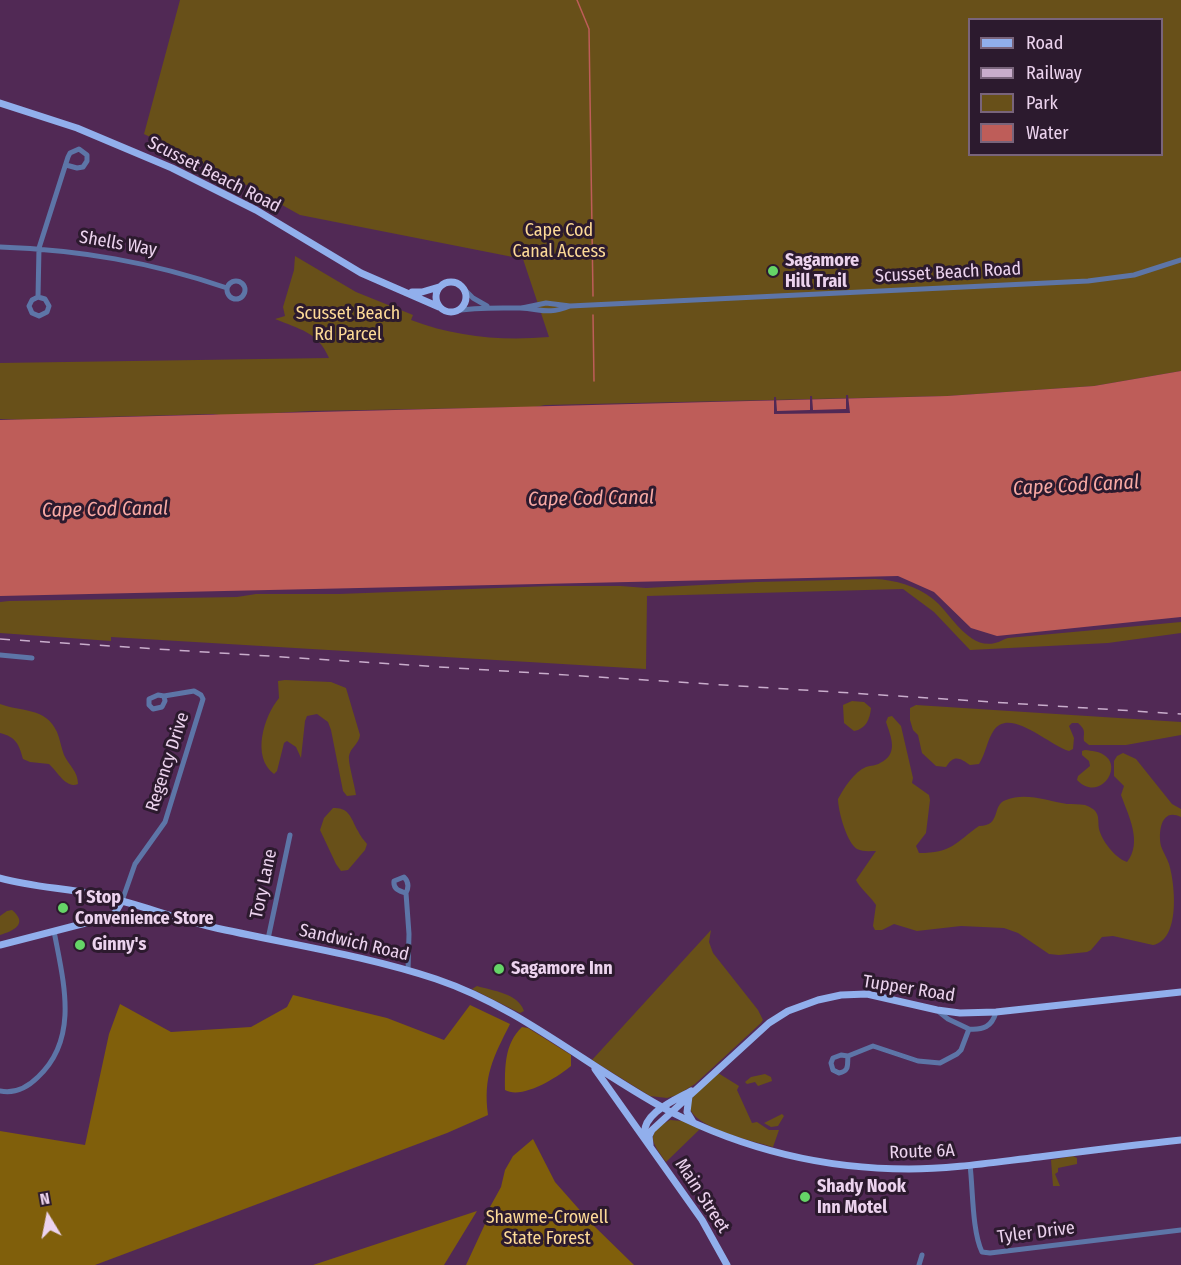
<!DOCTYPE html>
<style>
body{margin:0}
#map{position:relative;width:1181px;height:1265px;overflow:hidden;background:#512955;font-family:"Fira Sans Condensed",sans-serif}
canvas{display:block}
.legend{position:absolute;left:968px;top:18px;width:195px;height:138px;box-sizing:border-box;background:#2c1a2e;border:2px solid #79647b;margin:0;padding:8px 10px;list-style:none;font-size:18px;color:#ecd3ee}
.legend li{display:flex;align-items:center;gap:12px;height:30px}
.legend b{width:30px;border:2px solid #79647b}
.north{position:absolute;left:18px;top:1187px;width:60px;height:60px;-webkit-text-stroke:4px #2c1a2e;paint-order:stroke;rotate:350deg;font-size:16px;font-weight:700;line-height:24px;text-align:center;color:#ecd3ee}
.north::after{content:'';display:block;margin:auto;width:21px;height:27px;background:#ecd3ee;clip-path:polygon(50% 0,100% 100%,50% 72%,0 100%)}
</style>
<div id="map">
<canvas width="1181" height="1265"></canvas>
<ul class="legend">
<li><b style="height:8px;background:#91afec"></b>Road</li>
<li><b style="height:8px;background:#c9adcc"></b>Railway</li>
<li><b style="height:16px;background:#685019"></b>Park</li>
<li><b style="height:16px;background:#be5d59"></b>Water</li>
</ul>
<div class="north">N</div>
</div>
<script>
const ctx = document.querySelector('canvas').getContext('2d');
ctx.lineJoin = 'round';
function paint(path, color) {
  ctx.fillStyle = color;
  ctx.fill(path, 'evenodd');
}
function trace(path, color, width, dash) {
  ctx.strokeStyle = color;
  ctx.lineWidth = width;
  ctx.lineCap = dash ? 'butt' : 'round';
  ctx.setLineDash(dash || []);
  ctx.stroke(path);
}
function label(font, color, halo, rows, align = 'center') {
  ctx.font = font + ' "Fira Sans Condensed",sans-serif';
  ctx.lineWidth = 6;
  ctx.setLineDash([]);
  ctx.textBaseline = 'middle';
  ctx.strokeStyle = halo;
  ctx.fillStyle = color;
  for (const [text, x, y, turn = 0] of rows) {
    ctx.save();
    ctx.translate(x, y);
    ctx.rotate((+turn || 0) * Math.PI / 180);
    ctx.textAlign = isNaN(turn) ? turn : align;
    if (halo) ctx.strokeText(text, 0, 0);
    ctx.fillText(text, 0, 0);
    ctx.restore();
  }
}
const green = new Path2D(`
 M180,0H1181V371L1094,386L947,396L545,405L535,407L309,411L227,416L213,414L64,418L34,420L0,419V363L329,358C318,332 299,329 275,319L285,316L283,307L294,270L295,256L356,292L413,315L411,320C456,337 501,341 549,337L523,259L300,215L239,181L144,134ZM970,20H1162V154H970Z
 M875,579C895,580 917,586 933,599C950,612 968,650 995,643C1000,642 1004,639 1008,638L1181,622V633L1108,643L970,650L934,612L903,589L647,596L646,669L111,637V641L0,633V602L9,601L237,597L256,594H339L551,586H621L646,588L756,582Z
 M285,680L331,682L346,688L360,735C359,744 350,748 349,756C348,763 355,786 356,795L347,796L343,791L331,730L328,722L317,714L307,716L305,721L301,758L296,747L287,741L284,743L277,771L274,774C251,757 264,716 279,698L278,681Z
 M852,701L864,702L871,708C870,719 866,729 854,731L844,723L843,705Z
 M0,704C21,712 46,707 57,732C60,739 61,747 64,755C69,766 78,771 78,784C66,789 58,772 49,764L30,762L23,759C19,744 16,737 0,733Z
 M916,705L1181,722V735L1126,745H1089L1084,741C1083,733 1087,731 1078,723H1072L1069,726L1074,738L1073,749L1069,751C1049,745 1010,707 994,730C987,740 986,753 979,764L970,765C960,758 954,754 946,767L936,766L922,753L918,735L913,730L910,720V708Z
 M892,716L901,726L913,778L912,783L929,795L930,800L926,833L916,846L919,853C952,853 955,843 979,826C1002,826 991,805 1006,800C1026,792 1047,801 1067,804C1073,804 1079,804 1085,805C1090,807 1095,809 1097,814C1099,818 1098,824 1099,829C1102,841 1115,858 1127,862C1143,842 1128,815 1121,795L1124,786L1114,776V761L1117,756L1123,753L1136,759L1172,804L1181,809V817C1161,807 1158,832 1161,846C1163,852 1167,858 1169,864C1175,883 1181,940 1153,945L1113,936L1102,937L1091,950L1087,952L1059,955L1049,954L1018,933L1004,928L961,926L917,931L894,924L882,930H875L873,926L876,905C871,897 859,887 856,880L876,851C870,851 863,852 857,849C847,843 838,811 838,799C844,788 854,772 866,767C871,765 876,766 880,763C899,754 891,737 886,722L888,717Z
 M1085,750C1092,751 1099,751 1104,755C1124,767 1099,803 1077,780L1078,776L1090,766L1089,761L1082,755V751Z
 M333,808C350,807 351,819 358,831C360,836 364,840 367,844L365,850L348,870L341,871L336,864L320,830L324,818Z
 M12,910C29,924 13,931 0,935V916L7,911Z
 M711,930L709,942L713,953L758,1010L763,1020L761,1023L695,1084L677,1095L667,1098L650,1096L592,1060Z
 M477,986C493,991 518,993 524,1011L520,1013L472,989Z
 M718,1073L739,1086L737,1090L752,1123L757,1122L769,1130H779L773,1147C756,1142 686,1126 690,1104C692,1092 710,1080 718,1073Z
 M765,1074L771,1077L772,1081L758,1086L755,1082L747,1084L745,1082L751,1077Z
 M782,1114L784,1116L778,1126L771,1127L764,1123Z
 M670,1120L682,1121L700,1129L666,1162C652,1142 644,1134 670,1120Z
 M1073,1156L1077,1158V1164L1058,1168V1172L1055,1174L1060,1186H1053L1051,1160Z`);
const forest = new Path2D(`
 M293,995L387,1018L444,1040L470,1005L510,1024C493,1058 483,1076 488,1115L447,1133L95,1265H0V1131L85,1145L109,1034L120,1004L171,1032L251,1027L287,1007Z
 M522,1027L528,1028L571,1055V1066C558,1077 522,1100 505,1090C505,1068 504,1044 522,1027Z
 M533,1139L555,1182L592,1224L634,1265H466L485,1224L490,1207L501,1187L505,1170L513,1156Z
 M477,1211L444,1265H313Z`);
const water = new Path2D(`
 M1181,371V617L997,636L971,628L934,592L898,576L0,596V420L947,396L1094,386Z`);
const pier = new Path2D(`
 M846,395H848L850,413L774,414V397H776L777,411L810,410V396H812L813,410L846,409Z`);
const stream = new Path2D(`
 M577,0L589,29L593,296
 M593,315L594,381`);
const minor = new Path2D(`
 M0,247C80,250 151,262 227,288
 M227 290a9 9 0 1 1 18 0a9 9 0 1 1-18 0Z
 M463,288L473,298L487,306
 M38,297L32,300L29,306L32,313L39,316L47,312L49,306L45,299L38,297L39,248L68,157L70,153L79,149L87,155V161L83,167L77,168L66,165
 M522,308L546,303L570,306L1088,281L1134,275L1181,260
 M454,311C476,307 497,308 520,308C542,309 547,315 570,306
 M0,655L32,658
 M158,695L164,696L165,701L162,707L153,709L149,705V699Z
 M406,893C409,887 409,882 404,877L394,881C393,889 399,891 406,893L409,934L408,971
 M122,901L135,864L165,822L203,699L201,695L194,691L164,696
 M268,939L290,835
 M938,1011L948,1019L969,1029
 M841,1055L848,1056C847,1064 850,1071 839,1073L833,1070L831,1063L833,1058Z
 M848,1056L873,1046L918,1061L940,1063L957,1054L961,1050L969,1029C983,1030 992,1027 996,1012
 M0,1091C15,1094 28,1087 38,1077C80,1038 63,980 54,931
 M970,1165C973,1189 972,1231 982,1252L990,1253L1181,1230
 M919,1265L922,1255`);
const major = new Path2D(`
 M0,103L77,128L172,168L256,210L361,273L439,307
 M436 297a15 15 0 1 1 30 0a15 15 0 1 1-30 0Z
 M412,292H422L439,287
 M0,878C32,887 65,888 98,895C136,903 173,918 212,927C287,944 364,955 436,979C522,1008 590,1069 669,1111C743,1149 825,1169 909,1169C952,1169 996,1162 1039,1157C1086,1151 1134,1145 1181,1140
 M107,919L161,916
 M0,945L109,917L115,913L122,901
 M595,1069L702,1220L727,1265
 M689,1096L687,1112L693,1122
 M645,1137C640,1114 675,1100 691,1091
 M650,1145L649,1136L652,1130L769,1023L788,1011L818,1000L841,995L867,994L937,1010L960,1013L996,1012L1181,992`);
const rail = new Path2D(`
 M0,639L1181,714`);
const markers = [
 [773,271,6,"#65d467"],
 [63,908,6,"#65d467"],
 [80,945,6,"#65d467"],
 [499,969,6,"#65d467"],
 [805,1197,6,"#65d467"]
];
const streetNames = [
 ["Scusset Beach Road",214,175,27],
 ["Shells Way",118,244,10],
 ["Scusset Beach Road",948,273,-3],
 ["Regency Drive",168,762,-72],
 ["Tory Lane",264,884,-78],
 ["Sandwich Road",354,943,13],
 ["Tupper Road",909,989,9],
 ["Route 6A",922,1152,-2],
 ["Main Street",702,1196,57],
 ["Tyler Drive",1036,1233,-7]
];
const parkNames = [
 ["Cape Cod",559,231],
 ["Canal Access",559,252],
 ["Scusset Beach",348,314],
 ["Rd Parcel",348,335],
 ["Shawme-Crowell",547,1218],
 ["State Forest",547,1239]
];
const poiNames = [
 ["Sagamore",785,261],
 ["Hill Trail",785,282],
 ["1 Stop",75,898],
 ["Convenience Store",75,919],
 ["Ginny's",92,945],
 ["Sagamore Inn",511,969],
 ["Shady Nook",817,1187],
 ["Inn Motel",817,1208]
];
const waterNames = [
 ["Cape Cod Canal",1076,486,-3],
 ["Cape Cod Canal",591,499,-1],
 ["Cape Cod Canal",105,510,-1]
];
paint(green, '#685019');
paint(forest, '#805f0b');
paint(water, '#be5d59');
paint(pier, '#512955');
trace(stream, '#be5d59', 1.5);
trace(minor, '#5d75a7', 5);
trace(major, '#91afec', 7);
trace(rail, '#c9adcc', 1.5, [10, 10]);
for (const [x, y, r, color] of markers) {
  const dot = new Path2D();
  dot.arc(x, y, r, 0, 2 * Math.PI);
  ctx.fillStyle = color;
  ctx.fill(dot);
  trace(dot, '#2c1a2e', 2);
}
label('18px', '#ecd3ee', '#2c1a2e', streetNames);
label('18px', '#fdda97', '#2c1a2e', parkNames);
label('bold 18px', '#ecd3ee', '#2c1a2e', poiNames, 'left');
label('italic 20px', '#f8a9a4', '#2c1a2e', waterNames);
</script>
